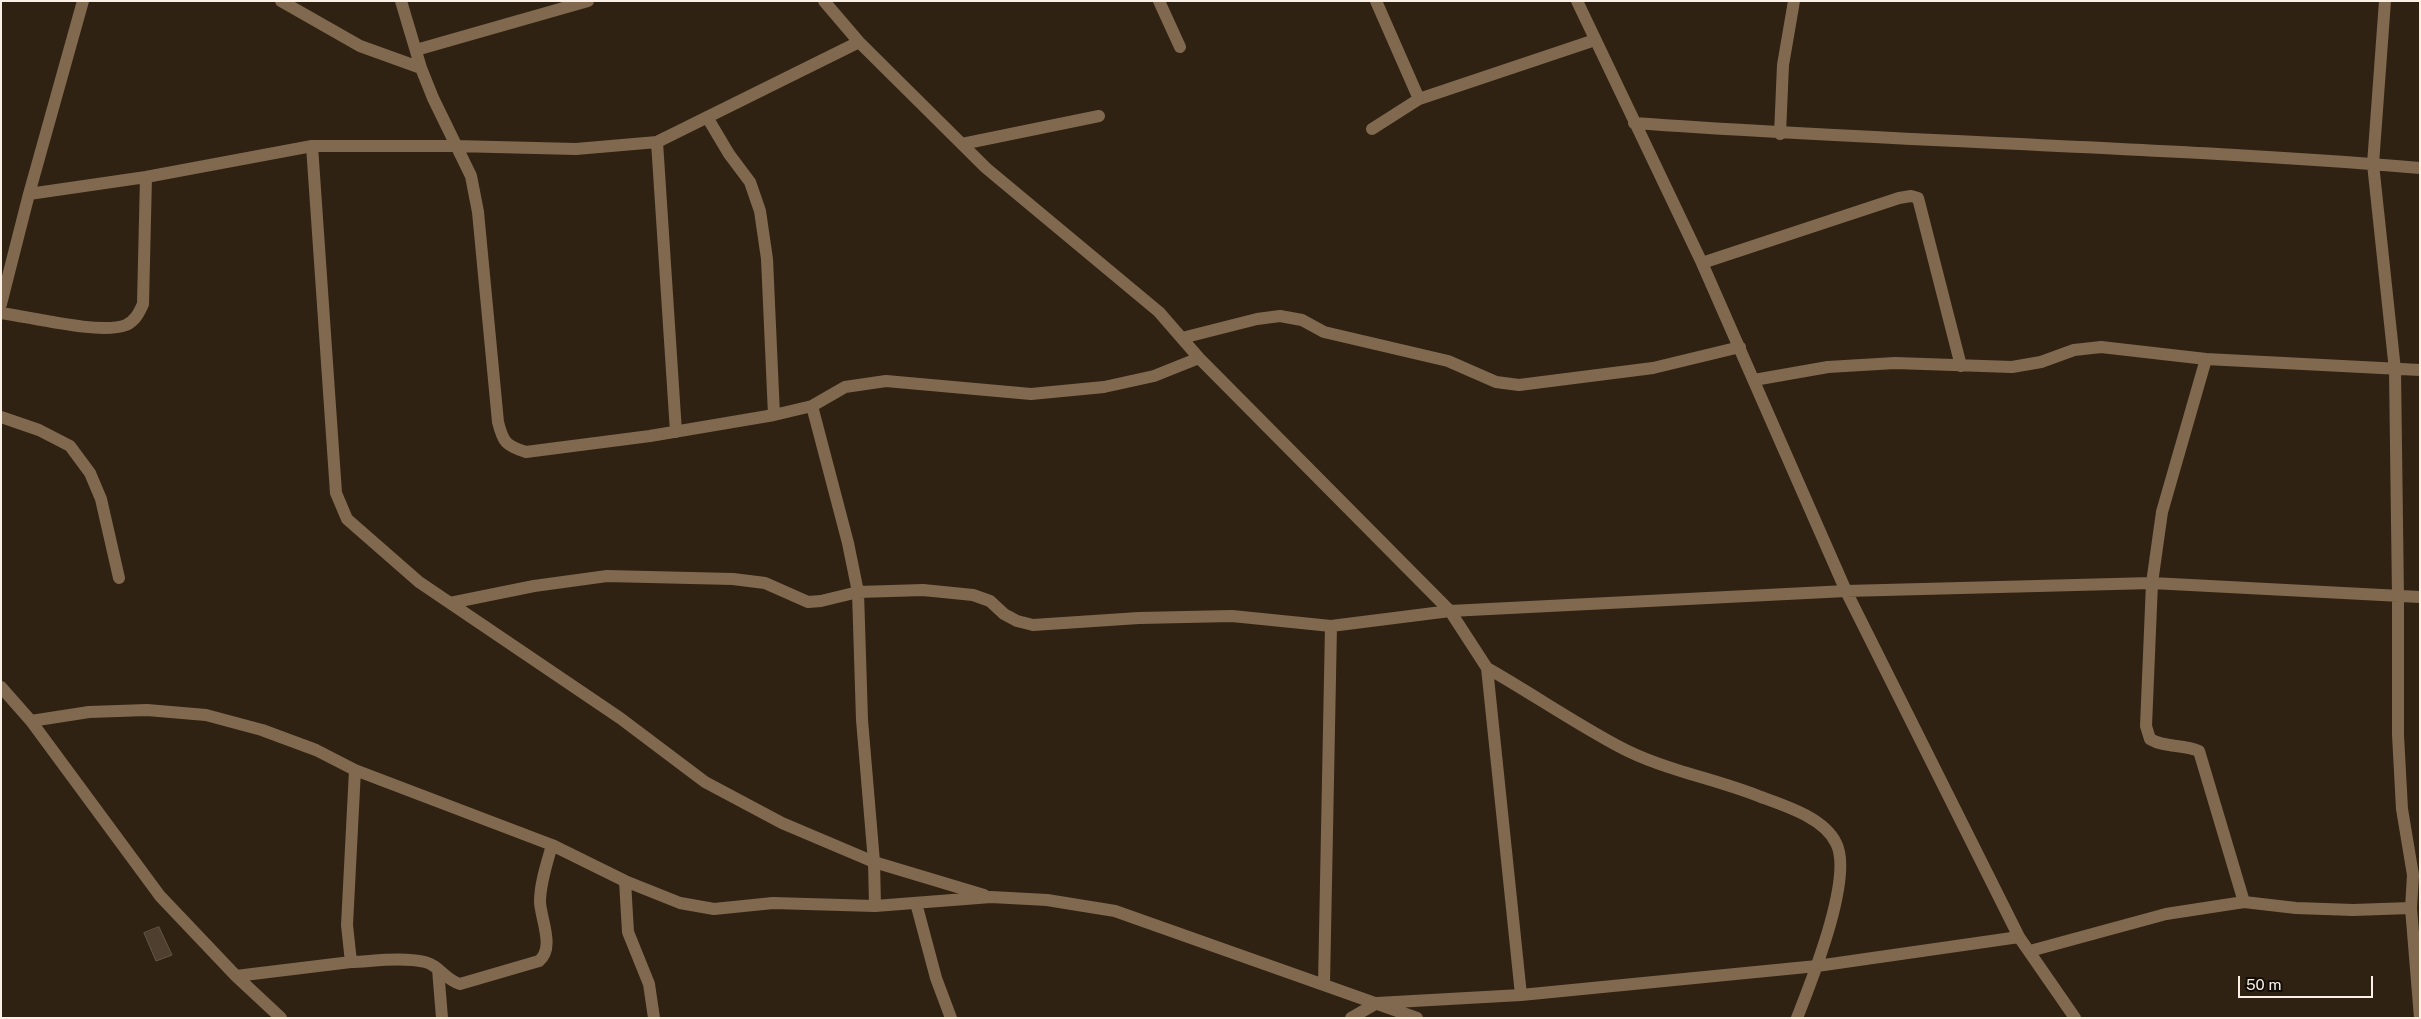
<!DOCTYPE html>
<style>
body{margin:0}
#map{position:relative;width:2421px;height:1019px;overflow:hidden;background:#302212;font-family:"Public Sans",sans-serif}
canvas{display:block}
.frame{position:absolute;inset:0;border:2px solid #faf0e6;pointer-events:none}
.scale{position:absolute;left:2238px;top:976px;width:135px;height:22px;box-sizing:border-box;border:2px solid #faf0e6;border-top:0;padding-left:6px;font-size:15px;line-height:18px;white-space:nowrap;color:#faf0e6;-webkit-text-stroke:4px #130d07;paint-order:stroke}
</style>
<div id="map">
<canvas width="2421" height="1019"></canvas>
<div class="frame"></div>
<div class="scale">50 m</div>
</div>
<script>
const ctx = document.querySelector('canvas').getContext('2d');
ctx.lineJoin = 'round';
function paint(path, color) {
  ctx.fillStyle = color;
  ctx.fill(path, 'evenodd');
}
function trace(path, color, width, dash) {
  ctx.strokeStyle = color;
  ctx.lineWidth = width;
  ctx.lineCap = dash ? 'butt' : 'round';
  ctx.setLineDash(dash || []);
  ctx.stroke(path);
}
const building = new Path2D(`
 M159,927L172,955L156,961L144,933Z`);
const minor = new Path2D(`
 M281,1L360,46L421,68
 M401,1L421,68L433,98L471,176L478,212L498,422C503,442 506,446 526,452L650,436L774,415L812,406L845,387L886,381L1031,394L1104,387L1154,376L1199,358
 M824,1L859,42L986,168L1159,312L1199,358L1450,611L1846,591L2152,583L2420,597
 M1159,1L1180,47
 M1376,1L1419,99
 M1577,1L1702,263L1846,591L2019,937L2075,1018
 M2385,1L2373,164L2395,370L2398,597V735L2402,809L2413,875L2411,908L2420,1018
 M416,50L588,1
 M707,117L729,154L750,182L760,211L767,259L774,415
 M1634,123C1896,142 2158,146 2420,168
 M1372,129L1419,99L1595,40
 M1780,134L1783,65L1794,1
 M657,142L676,432
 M962,144L1099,116
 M312,146L336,493L347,519L419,582L620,718L705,782L782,823L874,862L984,895
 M29,194L146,177L312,146H455L576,149L657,142L859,42
 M1702,263L1899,198L1911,196L1918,198L1961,366
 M1,304L29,194L83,1
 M1,313C31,317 100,335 126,325C135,321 139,313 143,304L146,177
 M1182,338L1257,319L1280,316L1302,320L1324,332L1448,361L1496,382L1519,385L1653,368L1740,347
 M2206,359L2162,512L2152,583L2146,726L2150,739C2165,748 2182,744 2199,751L2244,902
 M1754,380L1828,367L1895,363L2012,367L2041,362L2074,350L2101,347L2206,359L2420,370
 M812,406L848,543L858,592L862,720L874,862L875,906
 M1,417L39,430L70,446L90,473L101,499L119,578
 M450,603L534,586L607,576L733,579L765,583L808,602L821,601L858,592L923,590L973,595L990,601L1004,614L1017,621L1033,625L1139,618L1232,616L1331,626L1450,611L1487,668L1521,995
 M1487,668C1531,693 1573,722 1618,746C1662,770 1714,778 1761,797C1786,806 1824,818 1836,843C1854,877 1811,982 1797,1018
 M1,687L31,721L160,896L236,976L281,1018
 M31,721L89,712L147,710L206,715L262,730L316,750L355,770L552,845L625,881L680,903L714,909L773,903L875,906L991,897L1047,900L1115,911L1417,1018
 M625,881L628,932L649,984L654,1018
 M916,903L936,978L951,1018
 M2030,951L2166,914L2244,902L2296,908L2353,910L2411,908
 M351,962C375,961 402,957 425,962C439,965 445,980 460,984L539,961C555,948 541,920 540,902C540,883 547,863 552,845
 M438,969L442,1018
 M236,976L351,962L347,925L355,770
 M1324,985L1331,626
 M1351,1018L1377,1003L1521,995L1817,966L2019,937`);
paint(building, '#4f3f2e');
trace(building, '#655544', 1);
trace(minor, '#81694f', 12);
</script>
